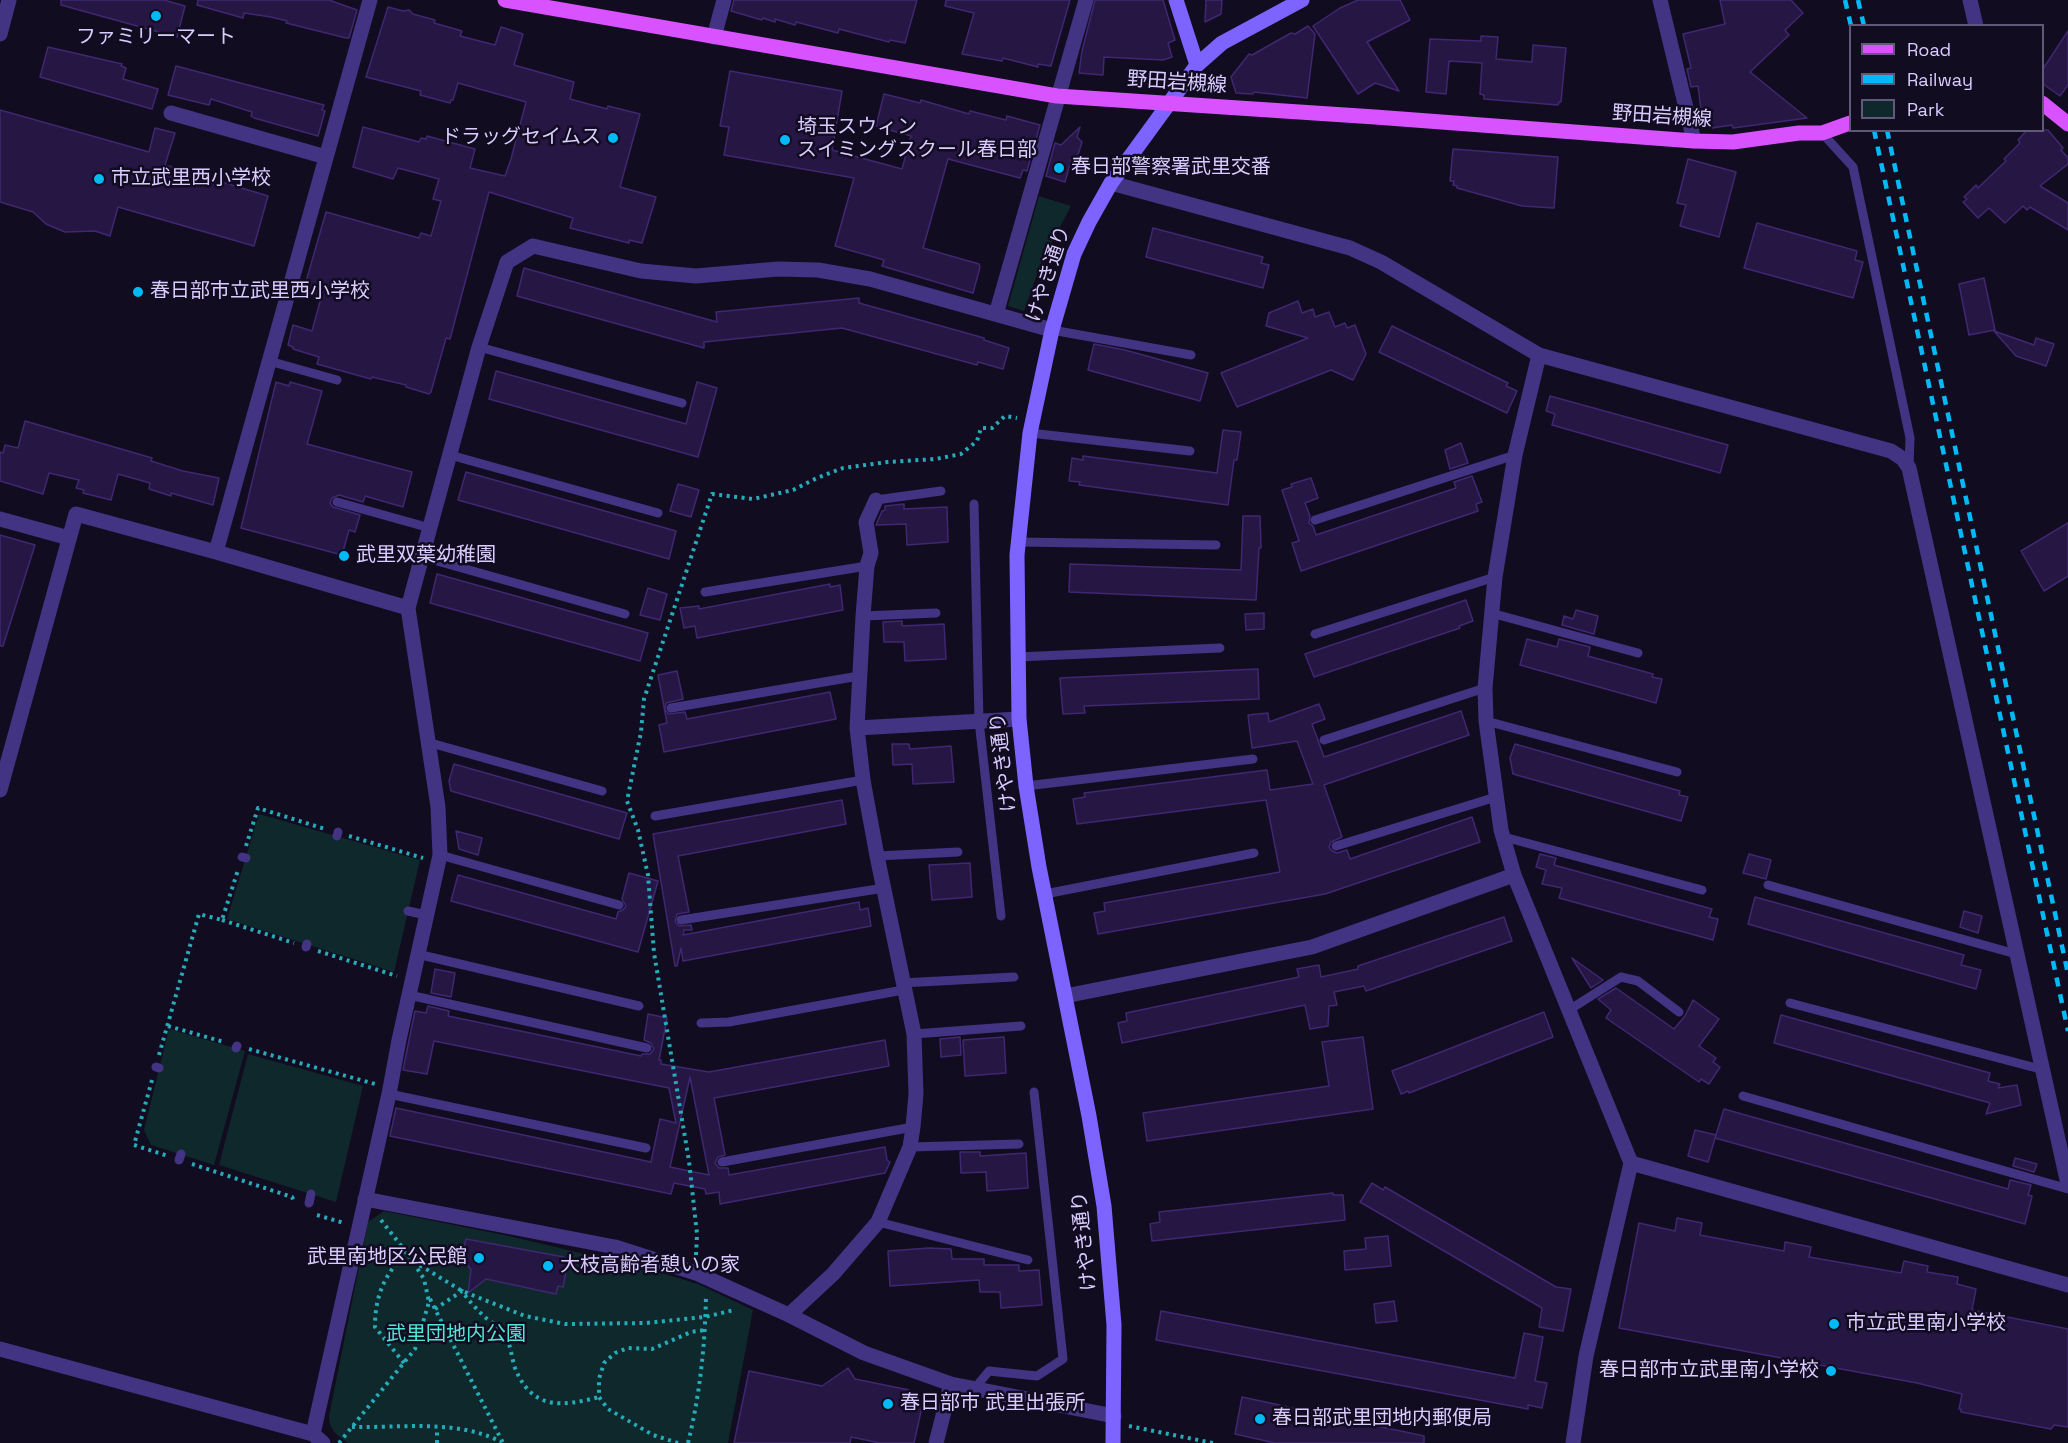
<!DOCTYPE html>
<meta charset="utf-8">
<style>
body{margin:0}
#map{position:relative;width:2068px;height:1443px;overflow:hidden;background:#120c21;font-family:"Space Grotesk",sans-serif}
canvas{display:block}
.legend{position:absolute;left:1849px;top:24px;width:195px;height:108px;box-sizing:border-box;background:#120c21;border:2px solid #62597a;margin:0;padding:8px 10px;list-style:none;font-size:18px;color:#d9ccff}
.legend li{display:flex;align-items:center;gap:12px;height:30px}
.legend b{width:30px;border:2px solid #62597a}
</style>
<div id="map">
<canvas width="2068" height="1443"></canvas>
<ul class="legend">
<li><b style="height:8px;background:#d853ff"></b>Road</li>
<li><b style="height:8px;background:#00baf7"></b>Railway</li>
<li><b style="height:16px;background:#0e282c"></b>Park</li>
</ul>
</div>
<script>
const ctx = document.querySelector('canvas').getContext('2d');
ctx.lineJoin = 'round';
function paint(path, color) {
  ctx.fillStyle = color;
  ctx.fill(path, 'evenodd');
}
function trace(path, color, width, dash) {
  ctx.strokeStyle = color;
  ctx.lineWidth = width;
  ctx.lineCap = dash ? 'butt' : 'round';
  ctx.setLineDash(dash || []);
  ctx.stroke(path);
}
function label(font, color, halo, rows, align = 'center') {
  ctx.font = font + ' "Space Grotesk","Noto Sans JP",sans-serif';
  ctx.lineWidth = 5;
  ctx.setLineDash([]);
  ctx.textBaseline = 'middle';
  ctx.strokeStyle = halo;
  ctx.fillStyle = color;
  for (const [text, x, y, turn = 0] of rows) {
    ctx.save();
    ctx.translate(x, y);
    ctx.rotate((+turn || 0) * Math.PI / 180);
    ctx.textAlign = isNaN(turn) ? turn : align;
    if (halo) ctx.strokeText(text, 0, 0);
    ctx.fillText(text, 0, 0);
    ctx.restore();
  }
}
const green = new Path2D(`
 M1039,196L1071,206L1040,266L1024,311L1008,306Z
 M259,814L420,860L394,972L227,919Z
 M169,1029L245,1051L214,1165L151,1145L144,1130Z
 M248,1054L363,1086L336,1202L219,1165Z
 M384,1211L509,1236L652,1270L698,1284L753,1310L728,1443H348C337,1435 329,1430 329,1416L368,1222Z`);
const building = new Path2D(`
 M61,0H164L185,6L177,37L61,5Z
 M198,0H329L357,10L349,38H346L286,23L287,21L271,17L244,13L243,18L197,5Z
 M734,0H917L905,43L890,40L889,42L839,29L838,33L796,22L795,25L775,19V22L763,18L762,20L731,11Z
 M946,0H1070L1051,66L1038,64V67L1003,58L1002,61L962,54L974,13L945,6Z
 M1095,0H1163L1175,40L1168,43L1172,57L1163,60L1104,57L1103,75L1079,73L1082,51Z
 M1206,0H1222L1221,14L1205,22Z
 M1358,0H1400L1410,20L1367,42L1399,91L1375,83L1358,94L1313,26L1340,8Z
 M1720,0H1791L1803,13L1785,30L1789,35L1750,72L1807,118L1733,128L1732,125L1712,128V125L1703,126L1698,86L1691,87L1687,69L1691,68L1683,34L1725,24Z
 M388,7L403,11L409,10L413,14L435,20L434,23L462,31L460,36L495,45L501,27L523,34L514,65L574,82L570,99L607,109L608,106L640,114L620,187L656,197L642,243L629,240V243L570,228L573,218L489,192L450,339L446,338L431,392L429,394L406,387V385L372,377L371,379L317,364L319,357L293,349V347L288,345L293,325L312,331L321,298L303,292L326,212L419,238L421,233L431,236L441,201L433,199L439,179L398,168L393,179L353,167L363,127L419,142L421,138L426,139L427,136L475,149L470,168L505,176L511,159L526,102L458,83L453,100H451L450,103L420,95L421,91L366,77Z
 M1308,26L1315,34L1307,98L1254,92L1253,94L1236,93L1231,77L1249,54L1252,55L1291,33L1295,34Z
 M2068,31V85L2060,96L2043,84V69Z
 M1481,36L1498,37L1496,59L1532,62L1533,45L1566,48L1561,102H1559L1558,105L1484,99V95L1480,94L1482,63L1449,61L1446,94L1426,92L1430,39L1481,41Z
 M48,47L122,64L121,66L126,68L123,79L158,89L152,109L40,77Z
 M176,66L324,105L322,110L325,111L318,136L254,118L251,116L252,112L211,99L209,105L168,95Z
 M730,71L842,91L832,150L902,169L911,136L876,126L884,94L920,103L921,100L969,114L970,111L1006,120L1007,116L1040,125L1027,171L1023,170L1020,178L948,159L923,248L979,264L980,267L973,293L882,266L884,260L835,246L854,178L724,155L729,127L720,126Z
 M0,110L149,152L155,128L175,133L165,165L190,172L188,176L221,186L222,182L268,196L254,246L118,207L110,236L95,231L65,232L46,224L33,212L0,202Z
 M1080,127L1077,137L1082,142L1077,158L1072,157L1065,182L1046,176L1055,143L1061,145Z
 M2027,130H2048L2063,148L2061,150L2068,158V164L2040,186L2068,203V230L2030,207L2027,210L2023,206L2005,223L1989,208L1978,218L1963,202L1967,199L1964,197L1976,185L1978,188L2006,161L2004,159L2019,144L2020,142L2018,140Z
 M1453,149L1558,157L1554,208L1522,206L1457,188V186L1453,185L1454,181H1450Z
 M1688,159L1736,172L1719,237L1680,226L1686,205L1677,203Z
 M1757,223L1857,251L1855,260L1863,262L1853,298L1744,268Z
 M1153,228L1263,257L1261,263L1269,265L1263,288L1146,257Z
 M524,268L717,322L716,312L859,298V303L984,338V340L1009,348L1003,369L978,362L977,365L842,328L704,342V348L517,296Z
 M1984,278L1995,330L1969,335L1959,284Z
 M1298,301L1302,313L1313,309L1315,317L1329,312L1335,327L1345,323L1347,328L1355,325L1366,354L1353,380L1331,370L1237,407L1221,373L1308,338L1266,326L1269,313Z
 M1392,326L1508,383L1506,386L1517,391L1507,413L1379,352Z
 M1994,331L2034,345L2036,338L2054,344L2046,366L2016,356Z
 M1094,344L1125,350L1208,373L1200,401L1088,370Z
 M496,371L686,424L697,382L717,388L698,457L489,399Z
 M276,382L289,386L290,382L322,391L307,444L412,472L403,507L365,496L363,502L339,495L332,498L330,503L333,507L360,515L355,532L349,530L342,555L241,528Z
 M1550,396L1728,445L1720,473L1552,425L1555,414L1546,411Z
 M25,421L152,458L151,461L183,471L219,478L213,505L171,493V496L149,489L150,483L118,474L111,500L83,493L84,490L76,488L79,480L49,473L43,494L0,481V452L3,453L5,445L18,448Z
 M1223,430L1241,432L1237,460H1234L1228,505L1079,485L1080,482L1069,481L1072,458L1083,460V456L1217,473Z
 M1461,443L1468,463L1450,469L1445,450Z
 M466,472L676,531L669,559L458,500Z
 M1472,476L1482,502L1476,504L1478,511L1301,571L1292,543L1299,541L1282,490L1292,487L1291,484L1311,478L1318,498L1305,503L1310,516L1309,523L1313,526L1316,535L1456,488L1454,482Z
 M678,484L699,490L691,517L670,511Z
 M904,504V509L947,507L948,542L907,545L906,524L876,525L882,511L885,510V506Z
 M1243,516H1260L1261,548H1259L1256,600L1069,592L1070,564L1241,570Z
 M2068,523V576L2044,591L2021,551Z
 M0,535L35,545L3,646H0Z
 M437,574L648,633L640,661L430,603Z
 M830,584V587L840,585L843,610L697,638L695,626L684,628L680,608L699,606V609Z
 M648,588L667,594L660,620L640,615Z
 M1466,600L1473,621L1459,626L1460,628L1314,677L1305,654Z
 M1576,610L1598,616L1594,634L1562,625L1564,616L1573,619Z
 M1264,613V629L1246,630L1245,614Z
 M902,621V626L944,624L946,659L905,661L904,642H884L883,622Z
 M1527,639L1557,647L1559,639L1590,647L1588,656L1653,674L1652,677L1662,679L1656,703L1520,665Z
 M1258,669L1259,699L1084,706L1085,713L1063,714L1060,678Z
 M677,671L683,699L666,703L665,710L669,714L685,712L687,719L830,692L836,719L664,752L659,725L667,723L658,675Z
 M1319,704L1325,719L1312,724L1324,757L1461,711L1469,735L1324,785L1342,837L1331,842L1329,847L1332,851L1337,853L1347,850L1350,859L1472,817L1480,842L1325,894L1098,934L1094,913L1105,911L1104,903L1280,872L1266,800L1077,824L1073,799L1085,797L1084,793L1267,770L1270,790L1313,784L1297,741L1252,748L1248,715L1268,713L1269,722Z
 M892,744H909L910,749L951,746L954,782L913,784L912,764L893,765Z
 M1515,744L1680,791L1679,795L1688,797L1681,821L1513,774L1510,758Z
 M454,764L627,813L619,839L451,791L449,781Z
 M842,800L846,824L678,856L689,912L677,914L675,922L679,926L691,925L692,930H684L683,935L859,902L860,910L868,908L871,926L683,961L681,948L677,966H675L653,834Z
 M456,831L482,838L478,855L459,849Z
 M1540,854L1556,858L1554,865L1712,909L1709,917L1718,919L1713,940L1559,898L1562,888L1542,884L1546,870L1536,867Z
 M1749,854L1771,860L1766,879L1743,873Z
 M970,863L972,897L932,900L929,865Z
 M629,873L658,881L638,952L451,901L458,875L616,919L618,912L623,910L626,906L622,899Z
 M1755,897L1964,955L1961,965L1981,970L1976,989L1748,924Z
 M1964,911L1982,916L1978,933L1960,927Z
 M1504,917L1512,941L1366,991L1364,986L1334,992L1337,1005L1329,1006L1328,1026L1310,1029L1305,1005L1122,1043L1118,1023L1127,1021L1126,1013L1299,977L1297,969L1319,965L1321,977L1358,969V966Z
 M1572,958L1603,980L1591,988Z
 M435,969L455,973L451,997L431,993Z
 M1616,988L1674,1029L1685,1016L1693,1000L1719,1019L1699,1046L1716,1058L1713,1062L1720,1067L1709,1084L1701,1079L1699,1082L1606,1018L1611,1010L1598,999Z
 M428,1006L449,1011L448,1016L641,1056L642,1054H650L654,1049L651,1043L644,1040L648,1014L667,1018L659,1060H661V1064L709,1072L885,1040L889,1066L714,1098L725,1155L718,1157L715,1163L719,1168H728L729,1175L885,1147L887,1160L890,1162L885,1173L720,1204L719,1192L706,1194L705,1189L674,1183L671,1194L390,1136L396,1108L651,1162L660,1119L676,1123L669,1088L434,1041L427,1074L403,1070L415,1011L426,1013ZM690,1077L709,1175L670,1167Z
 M1544,1012L1553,1037L1409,1093L1408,1091L1401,1094L1392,1071Z
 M1781,1015L1990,1073L1988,1081L2000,1084L1998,1088L2017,1085L2021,1105L1986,1114L1990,1103L1774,1043Z
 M960,1037L961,1055L941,1057L940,1039Z
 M1004,1037L1006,1073L965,1076L963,1040Z
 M1363,1037L1373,1109L1147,1141L1143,1113L1329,1086L1322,1042Z
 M1724,1109L2008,1189L2010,1180L2031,1185L2028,1195L2032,1196L2025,1224L1715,1138Z
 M1695,1130L1716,1135L1708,1162L1688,1156Z
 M960,1152H980V1156L1026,1153L1028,1188L987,1191L986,1172L961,1173Z
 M2015,1158L2037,1164L2034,1172L2013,1166Z
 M1372,1183L1383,1190L1385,1187L1556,1287L1571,1289L1563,1331L1539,1327L1542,1308L1360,1202Z
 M1333,1193V1195H1343L1345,1220L1152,1241L1150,1224L1160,1222L1159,1212Z
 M1677,1218L1702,1223L1700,1235L1784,1251L1785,1242L1811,1247L1809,1257L1901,1273L1904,1261L1928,1266L1927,1272L1958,1277L1957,1284L1976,1289L1972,1310L2068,1329V1427L2054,1425L2051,1429L1961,1412V1409H1959L1962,1394L1917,1383L1619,1328L1639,1223L1675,1231Z
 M1388,1236L1391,1266L1345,1270L1344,1251L1366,1249L1365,1238Z
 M466,1239L564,1257L563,1261L568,1262L563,1287L558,1286L556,1294L486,1279L468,1293L471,1270L462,1256Z
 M929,1248L951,1249L952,1259H984V1265H1019V1271L1039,1270L1042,1305L1001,1308L1000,1292H980L979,1280L890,1286L888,1251Z
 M1394,1301L1397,1321L1376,1323L1374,1304Z
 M1161,1311L1515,1378L1524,1333L1543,1337L1535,1381L1547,1383L1542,1408L1528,1405V1409L1156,1340Z
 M848,1368L855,1379L909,1390L906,1404L922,1407L914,1443H880L851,1437L850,1443H734L749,1371L822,1386Z
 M1242,1397L1424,1436V1443H1275L1235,1434Z`);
const path = new Path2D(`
 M349,836L423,858
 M246,846L258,808L325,829
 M222,920L294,943
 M318,951L397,976
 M168,1026L224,1042
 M249,1049L375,1084
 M159,1055L199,914L222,920L238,870
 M152,1080L134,1145L168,1156
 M192,1164L292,1197L294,1201
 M317,1215L344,1223
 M381,1220L413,1261L462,1291L525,1316L565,1324L646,1323L705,1317L734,1310
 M696,1255L697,1234L689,1161L654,953L648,875L638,830L627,801L641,732L644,699L712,494L753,499L793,490L817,478L843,468L888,462L936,459L961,454L977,441L981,428H992L1005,416L1017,418
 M430,1299L503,1443
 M435,1309L462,1291C469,1301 477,1310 486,1318C492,1323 500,1327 504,1333C511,1344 511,1356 515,1368C532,1410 561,1407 599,1397
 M404,1363L375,1327C375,1296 384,1275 406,1253
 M1129,1426L1213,1443
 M352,1427C400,1428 458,1419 501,1442
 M339,1443L415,1349L429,1302L424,1279L413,1262
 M437,1443V1428
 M678,1443L653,1435L608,1409L599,1397V1379L604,1363L615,1353L628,1348L652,1349L691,1332L705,1330
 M688,1443C700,1394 705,1346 706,1295`);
const lane = new Path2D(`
 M1822,133L1853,167L1910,438L1909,467
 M1052,330L1191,355
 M479,347L682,403
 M269,361L337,380
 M1030,433L1190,451
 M450,455L658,513
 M876,500L941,491
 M337,502L430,528
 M974,504L979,721L1001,916
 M1315,520L1515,455
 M1019,542L1216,545
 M423,557L625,614
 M705,592L867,566
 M1491,613L1638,653
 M863,616L936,613
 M1315,634L1495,577
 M1017,657L1220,648
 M671,708L859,676
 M1486,721L1677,772
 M1324,740L1485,688
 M427,742L602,791
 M1026,786L1253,759
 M655,816L863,780
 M337,836L338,832
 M1504,837L1702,890
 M1336,846L1496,797
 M440,855L619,905
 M877,856L958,852
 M242,857L246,858
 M1768,885L2016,954
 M1045,894L1254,853
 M408,911L426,915
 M681,920L884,888
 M306,947L307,944
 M417,954L639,1006
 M902,983L1014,977
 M409,995L647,1048
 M1790,1003L2044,1070
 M1569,1010L1621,977L1638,981L1679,1012
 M701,1023L729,1022L903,990
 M914,1034L1021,1026
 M236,1048L237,1046
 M156,1067L159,1068
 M389,1094L646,1148
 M1743,1096L2068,1189
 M910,1147L1019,1144
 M179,1160L181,1154
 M722,1162L913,1127
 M309,1203L311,1194
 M878,1222L1028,1260
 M971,1407L975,1388L989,1371L1037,1376L1063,1359L1034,1092`);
const street = new Path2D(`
 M1660,0L1694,141
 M1970,0L1976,26
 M0,34L9,0
 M714,37L724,0
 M171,113L326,157
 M1111,183L1350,248L1381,262L1539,355L1891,451L1903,459L1909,468L2068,1184
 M996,314L1086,0
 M1539,355L1515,455L1495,577L1485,688L1486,721L1501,830L1514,875L1631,1163L2068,1285
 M0,519L69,538
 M216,552L370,0
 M857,728L1019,719
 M0,790L76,514L216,552L408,608
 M1065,996L1312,947L1514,875
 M365,1199L615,1247L696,1273L789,1315L864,1353L951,1384L1114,1416
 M789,1315L833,1274L878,1222L910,1147L913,1127L916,1094L914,1034L877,856L863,780L857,728L863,616L867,566L871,553L866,522L876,500
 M0,1349L313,1434L323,1443
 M313,1434L389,1094L399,1040L440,855L438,807L408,608L479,347L507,262L533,246L641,271L696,276L778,269L818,270L870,279L1052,330
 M936,1443L951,1384
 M1573,1443L1586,1356L1631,1163`);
const secondary = new Path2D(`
 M1176,0L1197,65
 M1113,1443L1114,1325L1104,1206L1089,1116L1039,867L1026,786L1019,719L1017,555L1030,433L1052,330L1074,254L1089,222L1111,183L1197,65L1222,43L1302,0`);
const primary = new Path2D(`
 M505,0L1057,96L1375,117L1694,141L1733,142L1799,133H1822L1850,123
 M2042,103L2068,124`);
const rail = new Path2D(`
 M1845,0L1851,26
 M1858,0L1864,26
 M1874,130L2068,1031
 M1887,130L2068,974`);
const markers = [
 [156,16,6,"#00baf7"],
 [613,138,6,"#00baf7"],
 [785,140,6,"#00baf7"],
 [1059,168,6,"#00baf7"],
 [99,179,6,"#00baf7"],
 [138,292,6,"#00baf7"],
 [344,556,6,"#00baf7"],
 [479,1258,6,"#00baf7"],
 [548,1266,6,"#00baf7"],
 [1834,1324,6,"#00baf7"],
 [1831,1371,6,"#00baf7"],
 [888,1404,6,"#00baf7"],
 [1260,1419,6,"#00baf7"]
];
const poiNames = [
 ["ファミリーマート",156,38,"center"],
 ["埼玉スウィン",797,128],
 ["スイミングスクール春日部",797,151],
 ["ドラッグセイムス",601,138,"right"],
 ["春日部警察署武里交番",1071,168],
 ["市立武里西小学校",111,179],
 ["春日部市立武里西小学校",150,292],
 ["武里双葉幼稚園",356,556],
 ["武里南地区公民館",467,1258,"right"],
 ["大枝高齢者憩いの家",560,1266],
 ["市立武里南小学校",1846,1324],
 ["春日部市立武里南小学校",1819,1371,"right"],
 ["春日部市 武里出張所",900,1404],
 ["春日部武里団地内郵便局",1272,1419]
];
const streetNames = [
 ["野田岩槻線",1177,83,4],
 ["野田岩槻線",1662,117,4],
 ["けやき通り",1049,274,-72],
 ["けやき通り",1004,762,-97],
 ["けやき通り",1085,1241,-96]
];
const parkNames = [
 ["武里団地内公園",456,1335]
];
paint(green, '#0e282c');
paint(building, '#261643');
trace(building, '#402771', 1.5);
trace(path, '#26acb9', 4, [3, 4.5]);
trace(lane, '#423383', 9);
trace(street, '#423383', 15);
trace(secondary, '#7d63ff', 15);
trace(primary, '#d853ff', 15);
trace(rail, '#00baf7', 4.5, [9, 8]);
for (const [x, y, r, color] of markers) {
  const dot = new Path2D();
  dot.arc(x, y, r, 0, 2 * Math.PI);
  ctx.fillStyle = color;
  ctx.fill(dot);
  trace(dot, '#120c21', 2);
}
label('20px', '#d9ccff', '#120c21', poiNames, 'left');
label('20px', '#d9ccff', '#120c21', streetNames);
label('20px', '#50e7d7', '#120c21', parkNames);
</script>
